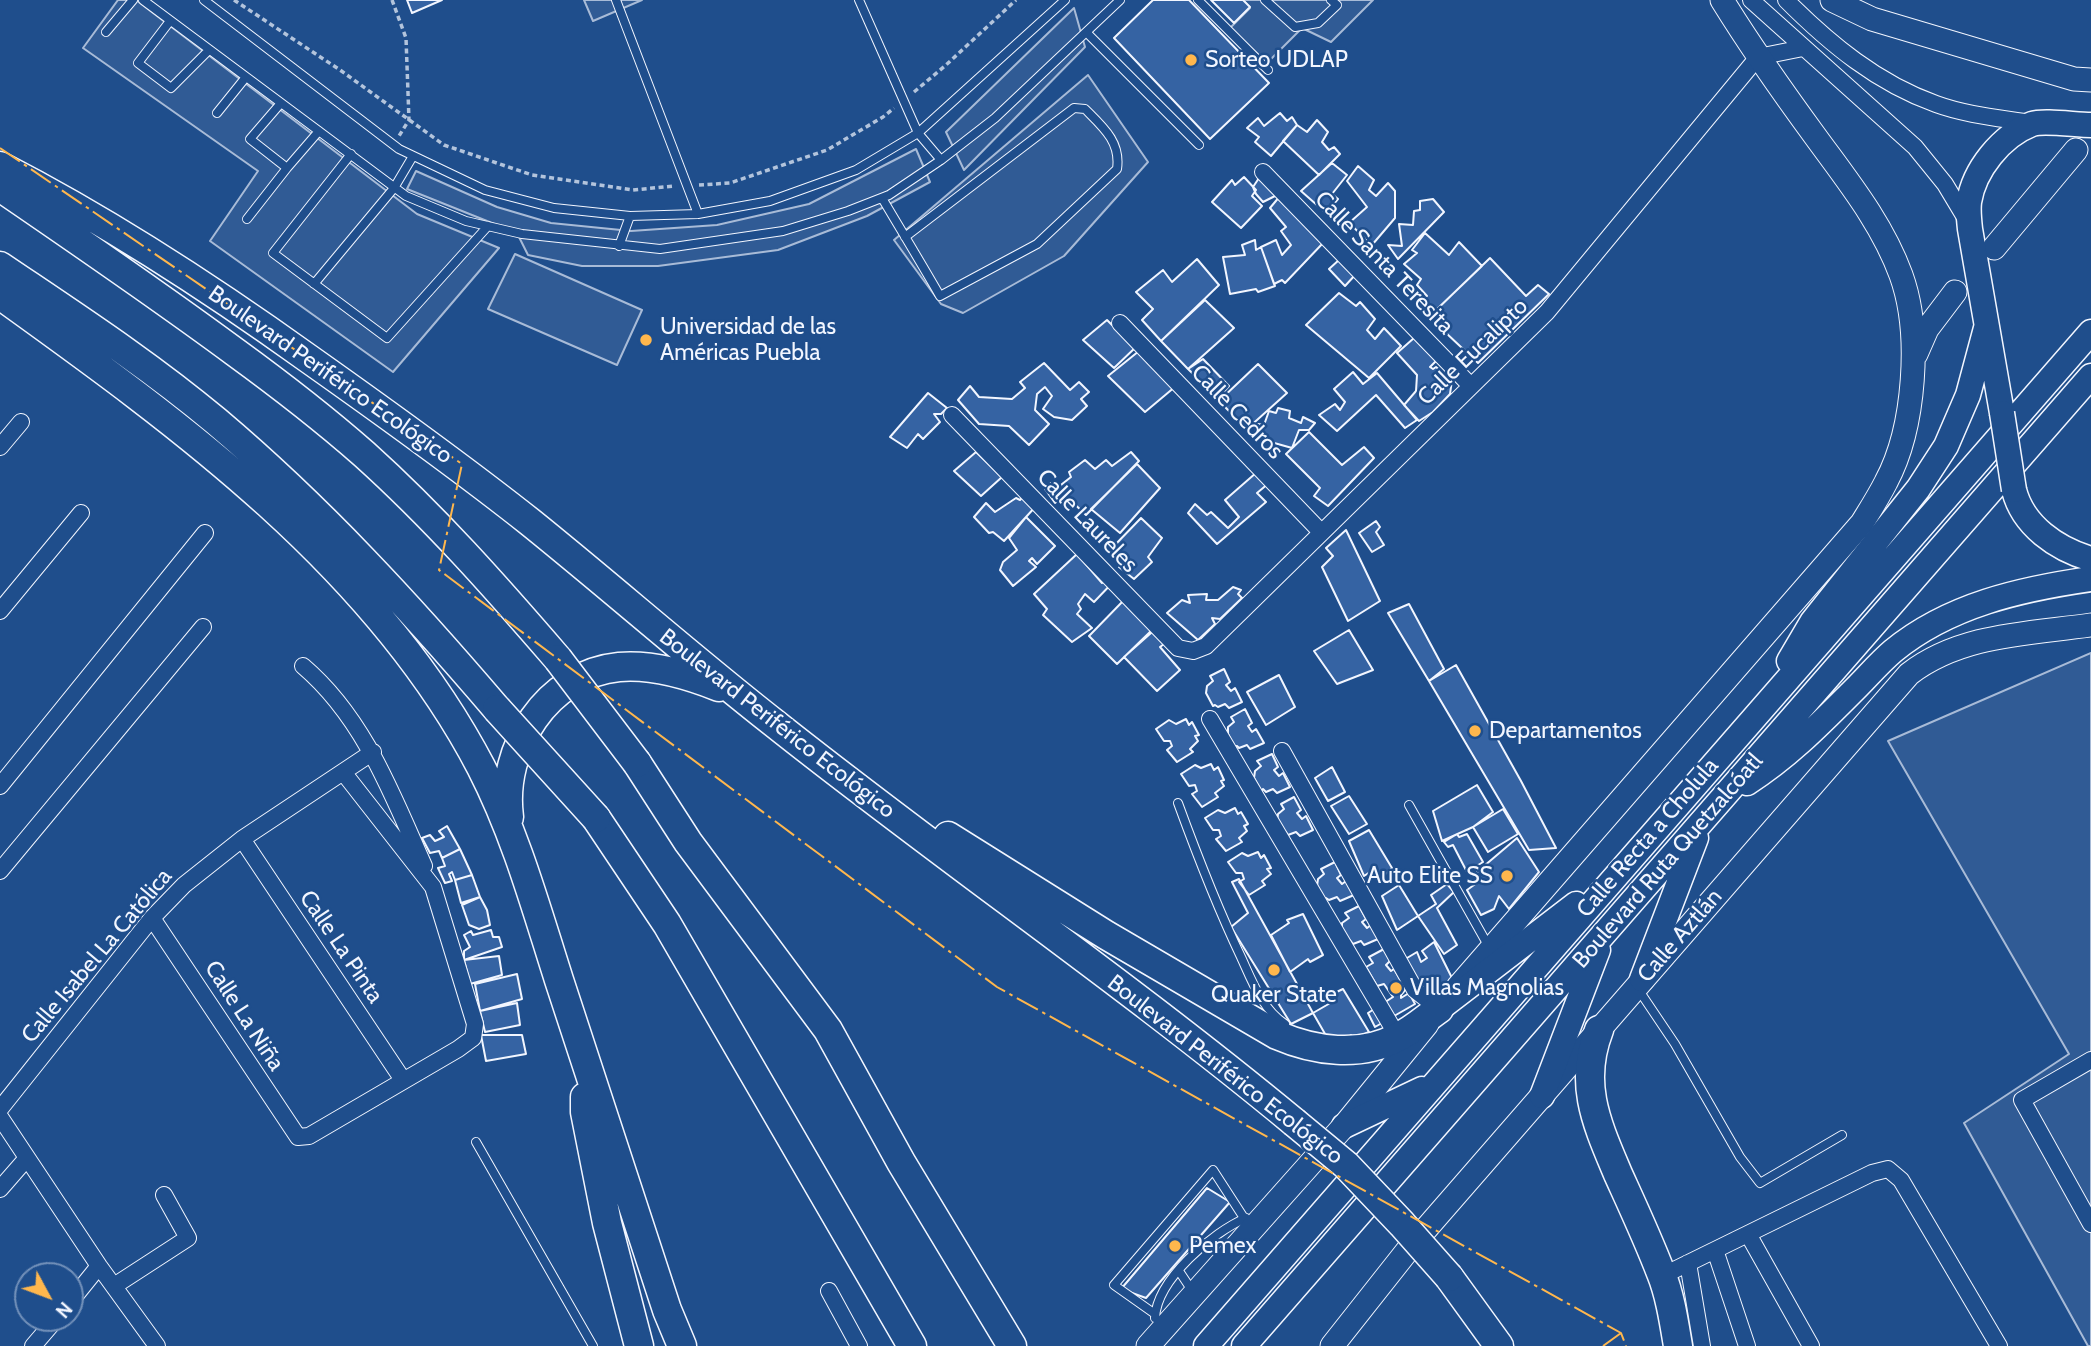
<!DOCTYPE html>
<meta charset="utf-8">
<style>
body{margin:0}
#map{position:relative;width:2091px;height:1346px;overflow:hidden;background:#1f4e8c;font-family:Cabin,sans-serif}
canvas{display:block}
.north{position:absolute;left:14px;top:1262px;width:70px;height:70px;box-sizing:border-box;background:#1f4e8c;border:2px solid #7391ba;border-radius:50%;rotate:131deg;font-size:19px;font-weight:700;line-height:28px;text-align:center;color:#f2f6ff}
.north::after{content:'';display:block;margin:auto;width:24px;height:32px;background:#ffb74d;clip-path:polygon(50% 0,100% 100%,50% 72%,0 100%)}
</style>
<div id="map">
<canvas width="2091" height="1346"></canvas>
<div class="north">N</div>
</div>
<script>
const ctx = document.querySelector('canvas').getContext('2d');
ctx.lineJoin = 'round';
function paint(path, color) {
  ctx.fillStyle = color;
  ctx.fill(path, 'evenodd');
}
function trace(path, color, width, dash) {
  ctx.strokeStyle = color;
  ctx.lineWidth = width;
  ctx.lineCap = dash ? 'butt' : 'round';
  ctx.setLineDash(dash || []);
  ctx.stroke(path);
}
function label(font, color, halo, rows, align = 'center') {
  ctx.font = font + ' Cabin,sans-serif';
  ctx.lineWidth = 5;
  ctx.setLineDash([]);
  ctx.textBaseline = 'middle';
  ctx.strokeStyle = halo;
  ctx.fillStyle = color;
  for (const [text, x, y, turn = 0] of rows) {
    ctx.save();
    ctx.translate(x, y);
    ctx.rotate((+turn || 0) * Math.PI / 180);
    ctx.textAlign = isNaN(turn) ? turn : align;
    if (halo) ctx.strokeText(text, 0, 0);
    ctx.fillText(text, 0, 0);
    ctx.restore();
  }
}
const built = new Path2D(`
 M118,0H136L417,214L499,248L393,372L210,241L258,171L83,48Z
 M584,0H642L593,21Z
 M1243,0H1373L1331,42L1302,28L1267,63L1230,28L1250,8Z
 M1074,8L1085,47L964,170L946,132Z
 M1088,75L1148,162L1064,256L963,313L941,304L894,240Z
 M916,149L930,182L867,216L778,250L658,266H582L528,255L517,233L407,189L416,171L497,207L551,223L631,231L717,225L809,204Z
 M515,254L642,310L617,365L488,309Z
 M2091,653V1346H2088L1964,1123L2069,1054L1888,741Z`);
const building = new Path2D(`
 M407,0H442L412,13Z
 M1153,0H1189L1269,83L1210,139L1114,38Z
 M1211,0H1243L1250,7L1234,23Z
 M1280,113L1287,121L1292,117L1297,125L1271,156L1255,142L1259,137L1247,128L1258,118L1264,126Z
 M1317,120L1328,132L1322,142L1329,150L1334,147L1340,154L1319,175L1283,141L1297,125L1307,132Z
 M1332,163L1347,175L1332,194L1338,199L1326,213L1301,191Z
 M1358,166L1374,180L1369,190L1376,196L1388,183L1395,191V218L1372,245L1349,223L1367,207L1347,181Z
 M1263,172L1283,192L1263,202L1256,194L1253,187Z
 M1244,177L1256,190L1252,196L1262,206L1241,228L1212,202L1232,180L1235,185Z
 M1280,196L1324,242L1285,283L1282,280L1274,284L1261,247L1276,240L1282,255L1291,245L1281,231L1286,227L1270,208Z
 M1433,199L1444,212L1398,259L1388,245L1402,246L1399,224L1413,225L1414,211L1420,210V201Z
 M1425,233L1449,255L1459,242L1482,266L1435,311L1422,299L1427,296L1417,285L1421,279L1404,264L1417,253L1412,250Z
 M1255,240L1256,250L1261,247L1275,286L1258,292L1256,289L1230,294L1223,257L1245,255L1242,245Z
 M1490,258L1526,296L1538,285L1549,294L1478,363L1429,317Z
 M1197,259L1219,285L1161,341L1142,320L1153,309L1136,292L1163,270L1172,282Z
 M1340,259L1356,274L1345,286L1329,269Z
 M1339,293L1356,306L1360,302L1375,319L1367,330L1375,339L1384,328L1401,346L1369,378L1306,325Z
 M1205,300L1234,328L1188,369L1161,341Z
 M1107,320L1112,325L1114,322L1137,346L1114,368L1083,340Z
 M1414,338L1436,361L1430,367L1433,369L1436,367L1452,380L1450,394L1433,412L1419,421L1404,405L1416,391L1417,375L1397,353Z
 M1139,351L1176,386L1145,412L1108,376Z
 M1203,359L1229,386L1218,398L1188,369Z
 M1044,363L1070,390L1079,382L1089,392L1081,399L1087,406L1072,420L1054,417L1043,409L1052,396L1045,387L1037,394L1035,410L1049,424L1029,445L1009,426L979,424L958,400L970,386L979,397L1012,399L1025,388L1020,382Z
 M1258,364L1287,393L1247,429L1219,401Z
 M1353,372L1363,384L1377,373L1417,420L1405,428L1376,395L1337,431L1319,415L1335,404L1340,410L1345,402L1334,389Z
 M928,393L947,408L941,414H934L940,422L923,439L918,434L907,448L890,437Z
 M1278,408L1290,411L1289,418L1301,423L1303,417L1315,423L1309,430H1299L1292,448L1253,437L1258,424L1264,425L1269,411L1276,413Z
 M1309,432L1342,465L1364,447L1374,458L1328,506L1314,496L1320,488L1286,454Z
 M976,452L1002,477L981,496L954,471Z
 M1131,452L1139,461L1086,515L1065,495L1055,503L1045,489L1051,483L1057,488L1071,477L1069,472L1085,460L1095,469L1106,460L1112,466Z
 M1137,464L1160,488L1120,533L1091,509Z
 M1257,472L1269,483L1257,493L1266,502L1217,544L1188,513L1195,504L1207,515L1211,512L1228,528L1239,517L1225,500Z
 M1025,494L1037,505L1004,541L993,532L989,533L974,517L986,503L995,512L1016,498L1020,500Z
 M1026,517L1055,546L1037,564L1032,558L1029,561L1036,567L1013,586L1000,570L1003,562L1017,550L1009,538Z
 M1141,518L1162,538L1148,557L1152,562L1134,579L1119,567L1124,562L1112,548Z
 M1376,521L1380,527L1376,532L1384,545L1372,552L1359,533Z
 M1346,530L1380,601L1348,621L1322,567L1333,556L1326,548Z
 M1077,554L1102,583L1112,573L1117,578L1094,602L1085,594L1078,604L1081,609L1077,614L1092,628L1072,642L1043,615L1047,609L1034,594Z
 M1233,587L1241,590L1238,594L1242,598L1220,619L1212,618L1215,624L1198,640L1167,613L1182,600L1190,603L1188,595L1207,594L1206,600H1218Z
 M1125,599L1152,630L1117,664L1089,636Z
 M1409,604L1444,669L1429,681L1388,613Z
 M1160,625L1172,638L1160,647L1180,670L1157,691L1124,657Z
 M1349,630L1373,670L1337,684L1314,651Z
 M1456,665L1521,781L1556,848L1529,850L1429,681Z
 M1224,669L1230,682L1226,685L1231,691L1235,688L1242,702L1229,708L1225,704L1218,707L1215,705L1213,706L1206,693L1207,686L1213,681L1210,676Z
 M1279,675L1295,707L1266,725L1247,692Z
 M1245,709L1252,723L1248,726L1252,732L1256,729L1264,743L1250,749L1247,745L1239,748L1237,746L1234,747L1228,734V727L1234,722L1231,717Z
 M1186,719L1189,725L1192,722L1199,735L1195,736L1198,741L1190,749L1193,752L1177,762L1167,750L1172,746L1170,741H1164L1156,729L1169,720L1176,724Z
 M1272,754L1278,767L1274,770L1279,776L1283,773L1290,787L1277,793L1273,789L1266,792L1263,789L1261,791L1254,778L1255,771L1261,766L1257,761Z
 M1211,764L1214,770L1218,767L1224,780L1221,781L1224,786L1215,793L1218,797L1202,807L1192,794L1197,791L1195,785L1189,786L1181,774L1195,765L1201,768Z
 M1332,767L1345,792L1328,801L1315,778Z
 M1477,785L1493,812L1473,827L1442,841L1433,811Z
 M1349,796L1367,824L1349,834L1331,806Z
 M1294,797L1301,810L1297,813L1302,819L1306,816L1313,830L1300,836L1296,832L1288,835L1277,822L1278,814L1284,809L1281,804Z
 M1235,808L1238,814L1241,812L1248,824L1244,826L1247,831L1239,838L1242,842L1226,851L1216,839L1221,836L1219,830H1213L1205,818L1218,810L1225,813Z
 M1503,809L1518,834L1488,852L1473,827Z
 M447,826L460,849L442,858L439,851L430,853L422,838L430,835L435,841L444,837L439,831Z
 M1369,830L1392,868L1379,880L1373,870L1364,876L1349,841Z
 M1457,834L1459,837L1467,834L1483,862L1467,872L1453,845L1448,847L1444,842Z
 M1517,838L1539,872L1509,909L1499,896L1494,909L1481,915L1467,890L1481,880L1477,872Z
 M460,849L472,875L455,880L452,872L449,874L452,881L445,883L438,868L445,866L442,858Z
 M1258,852L1261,858L1264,855L1271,868L1267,869L1271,874L1262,881L1265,885L1249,895L1239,882L1244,879L1242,873H1236L1228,862L1242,853L1248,856Z
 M1335,862L1341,875L1337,878L1342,884L1346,881L1354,895L1340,901L1337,897L1329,900L1326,898L1324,899L1317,886L1318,879L1324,874L1321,869Z
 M472,875L480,897L461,903L455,880Z
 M1239,879L1313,1013L1291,1024L1231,927L1248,913L1232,882Z
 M1447,884L1454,892L1437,908L1457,945L1444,954L1418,916L1436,904L1431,895Z
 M1399,885L1418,916L1397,930L1382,896Z
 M480,897L487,910L490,925L479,929L469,925L462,905Z
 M1359,906L1366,919L1362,922L1367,928L1371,925L1378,939L1364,945L1361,941L1353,944L1342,931V923L1349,918L1345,913Z
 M1303,914L1323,955L1310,962L1308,959L1290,972L1271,935L1289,923L1287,920Z
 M491,930L493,937H499L502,947L464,960V951L470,947L464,935L471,931L473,935Z
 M1434,942L1452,978L1426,999L1402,961L1417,952L1421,962L1427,958L1422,951Z
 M1384,949L1390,961L1386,965L1391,971L1394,969L1406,989L1401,995V998L1409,993L1415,1004L1375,1027L1368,1013L1393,997L1384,984L1377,986L1366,967L1373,963L1369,957Z
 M499,956L502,975L470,984L464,960Z
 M517,974L522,999L480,1011L475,984Z
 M1343,989L1369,1032L1353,1039L1351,1035L1332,1046L1313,1013L1332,1002L1328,996Z
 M517,1003L520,1025L485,1032L480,1011Z
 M481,1035H522L526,1054L486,1061Z
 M1207,1188L1230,1202L1146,1298L1121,1289Z`);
const path = new Path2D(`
 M234,0L340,70L444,145L532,175L633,190L674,186
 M392,0L406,38L409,120L399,136
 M914,92L946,65L1016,0
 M699,185L730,183L827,150L883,117L894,108`);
const lane = new Path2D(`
 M143,0L406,196L466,221L522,234L660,249L783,231L848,211L889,195L941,160L995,118L1120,0
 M204,0L399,149L485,190L554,208L630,216L698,214L770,201L856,170L918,133L1065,0
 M616,0L698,214
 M859,0L918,133L941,160
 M1198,0L1268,70
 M1265,0L1295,27L1318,23L1337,5L1331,0
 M170,21L138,63L171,88L209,50
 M106,32L133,0
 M1086,32L1199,145
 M281,103L250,139L287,168
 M217,113L246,77
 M351,154L273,253L387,338L488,226
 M882,198C901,230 921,263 940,296L1037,244L1117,169C1121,142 1103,127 1085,109L1074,108L905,237
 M247,219L287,168L319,131
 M619,246L630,216
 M314,284L394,188L413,156
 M1178,803C1197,855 1217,907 1241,957C1252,981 1262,1009 1285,1024
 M1409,805L1489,947
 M1638,989L1675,1044L1740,1157L1760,1183L1842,1135
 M476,1142L593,1346
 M1179,1271L1193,1292
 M1155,1314L1114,1285L1213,1170L1244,1218
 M1155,1318C1157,1279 1213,1232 1246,1218`);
const street = new Path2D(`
 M1751,0L1915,147L1945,184L1966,219
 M1786,0C1830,44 1877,83 1936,104C1966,115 2000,118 2031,123
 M1263,172L1471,386
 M1120,323L1321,532
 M952,415L1178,648L1193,651L1206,646L1547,312L1758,57L1803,48
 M0,447L21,422
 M0,611L81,513
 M303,666C364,718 392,794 424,866
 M1210,719L1398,1037
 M1282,751L1415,990L1439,1009
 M0,786L205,533
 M242,839L403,1080
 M0,871L203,627
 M152,918L298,1137L309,1136L458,1049L473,1038L475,1024L433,887L343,772
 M2091,1060L2022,1100L2091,1224
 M0,1109L152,918L184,885L242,839L373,752
 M0,1117L99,1266L157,1346
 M0,1189L27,1158
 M1748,1234L1811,1346
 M1715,1250L1747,1346
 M1688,1263L1702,1346
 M1662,1276L1872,1173L1888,1169L1901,1180L1999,1346
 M114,1286L188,1238L164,1195
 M829,1291L859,1346
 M70,1302L99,1266
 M33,1346L57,1318`);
const secondary = new Path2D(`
 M1832,0L1872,19L2074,79L2091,80
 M1994,248L2076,150
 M1916,354L1927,329L1955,292
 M1458,987L1862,523C1870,510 1879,496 1886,482C1915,428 1922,333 1901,275C1882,223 1847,180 1815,136C1782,91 1751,47 1722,0
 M1148,1346L1344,1126L1427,1024
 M1332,1346L1411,1246L1909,674C1961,634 2028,634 2091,625`);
const primary = new Path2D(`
 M2002,413L1970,229C1969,220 1968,210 1969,202C1974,170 2001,136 2032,124C2044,120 2076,125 2091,125
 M2014,490C2023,526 2057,549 2091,559
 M1789,661L1812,622L1918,489L1946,446L1968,395L1986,328
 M1747,783C1788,757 1821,723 1855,689C1868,676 1880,662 1893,651C1949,605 2021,589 2091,579
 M1642,979L1696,838
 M1439,1009L1576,904
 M1542,1096L1598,950
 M1344,1126L1422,1089
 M1206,1346L2091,332
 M1244,1346L2091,376`);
const highway = new Path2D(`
 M0,166C109,222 210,288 309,359C384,412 458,465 530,522C612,588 691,658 774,723C945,859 1126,983 1294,1122
 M0,187C79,241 158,295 235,352C279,384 323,418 364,454C434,517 496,587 558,659
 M0,266C74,316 148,364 216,421C319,508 410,607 497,709
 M0,295C181,425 376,566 481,767C516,835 536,908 559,980C595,1090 631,1200 667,1310L682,1346
 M637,763L688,842L828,1030L901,1162L1012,1346
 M509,817C500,748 547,674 619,667C652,664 689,675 719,687
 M596,818L667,924L912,1346
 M948,836L1106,935L1277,1035C1314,1051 1360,1058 1398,1037C1413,1030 1426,1018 1439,1009
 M1599,1030C1578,1084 1597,1124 1618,1174C1633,1207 1648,1239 1661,1273C1670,1295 1674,1322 1678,1346
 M585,1097V1112L607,1223L639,1346
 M1449,1277L1499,1346`);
const primaryBridge = new Path2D(`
 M2002,413L2014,490`);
const highwayBridge = new Path2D(`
 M558,659L637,763
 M497,709L596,818
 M1294,1122L1346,1165L1402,1224L1449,1277`);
const power = new Path2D(`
 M0,148L462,464L439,570L997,987L1621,1333L1626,1346
 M1603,1346L1621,1333`);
const markers = [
 [1191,60,7,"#ffb74d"],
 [646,340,7,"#ffb74d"],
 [1475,731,7,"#ffb74d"],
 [1507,876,7,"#ffb74d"],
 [1274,970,7,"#ffb74d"],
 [1396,988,7,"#ffb74d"],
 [1175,1246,7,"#ffb74d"]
];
const poiNames = [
 ["Sorteo UDLAP",1205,60],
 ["Universidad de las",660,327],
 ["Américas Puebla",660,353],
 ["Departamentos",1489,731],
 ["Auto Elite SS",1493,876,"right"],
 ["Villas Magnolias",1410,988],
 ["Quaker State",1274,995,"center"],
 ["Pemex",1189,1246]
];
const streetNames = [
 ["Calle Santa Teresita",1384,263,46],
 ["Calle Eucalipto",1473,352,-44],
 ["Boulevard Periférico Ecológico",330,375,35],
 ["Calle Cedros",1237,412,46],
 ["Calle Laureles",1087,521,46],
 ["Boulevard Periférico Ecológico",777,724,38],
 ["Calle Recta a Cholula",1648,838,-49],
 ["Boulevard Ruta Quetzalcóatl",1668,861,-49],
 ["Calle Aztlán",1680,936,-49],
 ["Calle La Pinta",341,947,56],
 ["Calle Isabel La Católica",97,956,-50],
 ["Calle La Niña",244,1016,57],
 ["Boulevard Periférico Ecológico",1225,1070,38]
];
paint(built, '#305b95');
trace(built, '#a8bbd7', 2);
paint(building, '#3563a3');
trace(building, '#f2f6ff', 2);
trace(lane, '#f2f6ff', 10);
trace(street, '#f2f6ff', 18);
trace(secondary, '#f2f6ff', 25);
trace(primary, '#f2f6ff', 27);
trace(highway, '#f2f6ff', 31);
trace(path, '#b3c4dc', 3.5, [5, 3.5]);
trace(lane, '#1f4e8c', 8);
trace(street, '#1f4e8c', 16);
trace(secondary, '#1f4e8c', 23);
trace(primary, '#1f4e8c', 24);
trace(highway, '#1f4e8c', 28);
trace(primaryBridge, '#f2f6ff', 27, []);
trace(highwayBridge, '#f2f6ff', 31, []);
trace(primaryBridge, '#1f4e8c', 24);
trace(highwayBridge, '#1f4e8c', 28);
trace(power, '#ffb74d', 2, [24, 5, 3.5, 5]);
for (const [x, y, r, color] of markers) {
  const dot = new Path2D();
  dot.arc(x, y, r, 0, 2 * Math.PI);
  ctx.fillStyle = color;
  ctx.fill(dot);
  trace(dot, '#1f4e8c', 2.5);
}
label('23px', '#f2f6ff', '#1f4e8c', poiNames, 'left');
label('23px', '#f2f6ff', '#1f4e8c', streetNames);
</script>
